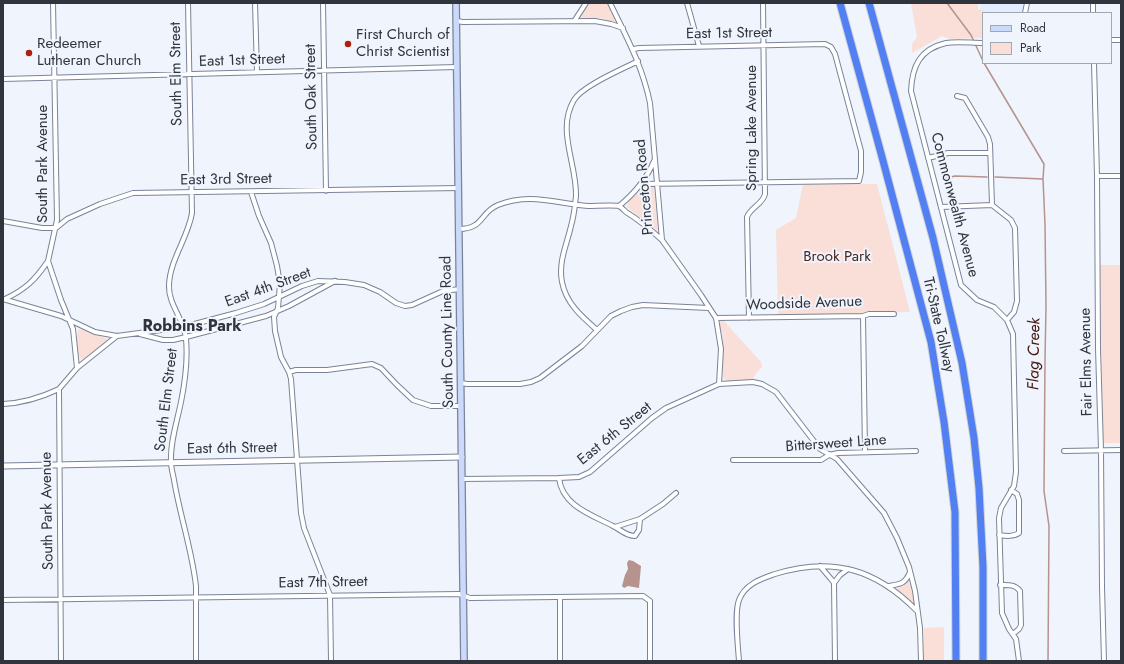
<!DOCTYPE html>
<style>
body{margin:0}
#map{position:relative;width:1124px;height:664px;overflow:hidden;background:#eff4fd;font-family:Jost,sans-serif}
canvas{display:block}
.frame{position:absolute;inset:0;border:4px solid #30343d;pointer-events:none}
.legend{position:absolute;left:982px;top:12px;width:130px;height:52px;box-sizing:border-box;background:#eff4fd;border:1px solid #a3a7b0;margin:0;padding:5px 7px;list-style:none;font-size:12px;color:#30343d}
.legend li{display:flex;align-items:center;gap:8px;height:20px}
.legend b{width:20px;border:1px solid #a3a7b0}
</style>
<div id="map">
<canvas width="1124" height="664"></canvas>
<div class="frame"></div>
<ul class="legend">
<li><b style="height:5px;background:#cbd9fb"></b>Road</li>
<li><b style="height:11px;background:#faded8"></b>Park</li>
</ul>
</div>
<script>
const ctx = document.querySelector('canvas').getContext('2d');
ctx.lineJoin = 'round';
function paint(path, color) {
  ctx.fillStyle = color;
  ctx.fill(path, 'evenodd');
}
function trace(path, color, width, dash) {
  ctx.strokeStyle = color;
  ctx.lineWidth = width;
  ctx.lineCap = dash ? 'butt' : 'round';
  ctx.setLineDash(dash || []);
  ctx.stroke(path);
}
function label(font, color, halo, rows, align = 'center') {
  ctx.font = font + ' Jost,sans-serif';
  ctx.lineWidth = 4;
  ctx.setLineDash([]);
  ctx.textBaseline = 'middle';
  ctx.strokeStyle = halo;
  ctx.fillStyle = color;
  for (const [text, x, y, turn = 0] of rows) {
    ctx.save();
    ctx.translate(x, y);
    ctx.rotate((+turn || 0) * Math.PI / 180);
    ctx.textAlign = isNaN(turn) ? turn : align;
    if (halo) ctx.strokeText(text, 0, 0);
    ctx.fillText(text, 0, 0);
    ctx.restore();
  }
}
const built = new Path2D(`
 M980,3H1025L1023,13H980Z`);
const green = new Path2D(`
 M590,3H608L616,21L614,22L601,18H582L581,15Z
 M911,3H978V9L986,11L985,13H983L982,38L950,39L942,36L912,53V44L917,37Z
 M803,184H877L910,312L778,315L776,230L796,218Z
 M644,186H653L654,188L658,232L627,207L629,201Z
 M1100,265H1121V443H1103Z
 M721,321H724L761,362L762,367L757,372L752,380L728,382L723,378V358L721,340L723,339L722,332H720L719,324Z
 M80,329L108,339L104,343L82,360C77,356 76,336 78,330Z
 M909,581L913,595L914,605L896,589Z
 M944,627V661H924V628Z`);
const water = new Path2D(`
 M629,560L633,561L641,566L639,588L628,586L624,588L622,586L625,575L628,569L627,563Z`);
const stream = new Path2D(`
 M947,3L971,35L983,61
 M984,63L1044,164L1043,179L1045,224L1046,306L1045,360L1044,491L1049,526L1048,661
 M995,177L1043,179
 M943,179L955,176L987,177`);
const minor = new Path2D(`
 M53,3L57,220L48,261L61,300L73,329L77,368
 M188,3L192,213C188,238 170,259 169,285C168,305 185,320 186,339C188,360 185,382 181,402C177,422 170,442 171,462C171,468 173,474 174,480C180,516 192,550 196,586V661
 M255,3L257,72
 M323,3L326,191
 M610,3C627,38 642,65 650,103L662,240L701,295L716,318L721,349L719,384
 M687,3L699,46
 M1093,3V13
 M1025,13L1027,3
 M575,20L586,3
 M457,21L463,22L595,21L611,24L623,28
 M1111,40H1121
 M983,43C971,43 957,41 946,43C920,49 912,66 911,91L961,285L977,300L994,307L1007,320L1013,334L1016,472L1014,486L1001,508L999,518L1002,613L1009,629L1016,639L1019,661
 M634,49L639,48L825,44L831,47L835,54L861,151V172L859,181L642,184
 M1094,63L1097,176L1098,348L1101,450L1102,587L1104,661
 M3,79L457,67
 M957,96L965,98L988,137L990,144L992,205L1011,220L1015,228L1017,301L1014,312L1007,320
 M928,158L948,153H990
 M1097,176H1121
 M251,192L259,216L271,243L277,266L280,284L278,308L274,317L275,331L281,357L289,372L291,379L301,513L304,528L330,595L331,661
 M619,206C635,193 646,180 654,161
 M941,207L992,205
 M3,221L42,228H56L67,219L100,204L133,193L459,188
 M459,229C484,229 480,212 498,205C531,192 557,204 588,206C596,206 613,205 619,206C621,207 624,210 626,212C639,220 651,230 662,240
 M3,299L61,316L95,332L117,336L183,327L236,313L264,304L302,286L318,281L345,282L364,285L380,292L396,303L405,306L412,305L443,291L460,289
 M5,299C26,289 35,280 48,261
 M863,316L865,452
 M716,318L863,316L869,314H894
 M749,318L747,217C751,207 763,204 765,194L763,3
 M597,330C581,316 566,303 562,282C558,262 567,244 571,226C574,216 575,205 576,196C577,164 556,130 574,100C582,86 623,69 638,61
 M140,334L163,340H173L186,337L266,316L289,306L335,281
 M289,372L296,370H327L372,364L381,368L397,385L413,400L431,406H461
 M461,383L467,384H520L531,382L540,378L582,346L611,316L621,311L632,307L643,305L709,308
 M3,404C24,403 40,398 59,389
 M1064,451L1121,450
 M733,460H821L829,455L838,453L916,451
 M559,478C562,506 592,515 613,526C621,530 626,536 635,536L639,530L640,519
 M462,479L559,478L579,477L590,472L652,418L666,408L719,384L753,382L762,384L776,392L820,449L837,459L884,513L897,538L909,567L915,591L920,628L921,661
 M615,527L640,519L663,504L676,493
 M999,535C1006,536 1013,537 1019,533V500L1017,494L1011,490
 M820,566L831,579L834,583L835,661
 M834,583L840,575L848,569
 M1000,585C1008,585 1015,584 1020,591L1021,625L1019,629L1013,634
 M888,586C901,584 905,584 910,572
 M560,597V661
 M3,600L459,594L470,598L643,596L650,601V661
 M61,661L59,389L77,368L117,336
 M739,661C738,646 734,613 739,600C745,584 761,579 775,574C832,556 876,569 917,611`);
const tertiary = new Path2D(`
 M3,466L462,457`);
const secondary = new Path2D(`
 M456,3L464,661`);
const motorway = new Path2D(`
 M840,3L882,157L931,342L944,422L955,512L956,661
 M869,3L933,238L962,363L974,438L979,488L983,567V661`);
const markers = [
 [348,44,4,"#af200c"],
 [29,53,4,"#af200c"]
];
const streetNames = [
 ["East 1st Street",729,34,-1],
 ["East 1st Street",242,61,-2],
 ["South Elm Street",177,74,-91],
 ["South Oak Street",312,97,-91],
 ["Spring Lake Avenue",752,128,-90],
 ["South Park Avenue",43,164,-90],
 ["East 3rd Street",226,180,-1],
 ["Princeton Road",645,187,-95],
 ["Commonwealth Avenue",954,205,75],
 ["East 4th Street",268,288,-20],
 ["Woodside Avenue",804,304,-2],
 ["Tri-State Tollway",938,325,77],
 ["South County Line Road",448,332,-91],
 ["Fair Elms Avenue",1087,362,-91],
 ["South Elm Street",167,400,-83],
 ["East 6th Street",615,434,-39],
 ["Bittersweet Lane",836,444,-4],
 ["East 6th Street",232,449,-1],
 ["South Park Avenue",48,511,-91],
 ["East 7th Street",323,583,-1]
];
const poiNames = [
 ["First Church of",356,35],
 ["Christ Scientist",356,52],
 ["Redeemer",37,44],
 ["Lutheran Church",37,61]
];
const parkNames = [
 ["Brook Park",837,257]
];
const neighbourhoodNames = [
 ["Robbins Park",192,327]
];
const waterNames = [
 ["Flag Creek",1035,354,-89]
];
paint(built, '#e4edff');
paint(green, '#faded8');
paint(water, '#b6938d');
trace(stream, '#b6938d', 1.5);
trace(minor, '#7a8498', 6);
trace(tertiary, '#7a8498', 7);
trace(secondary, '#7a8498', 8);
trace(motorway, '#d1d2d4', 9);
trace(minor, '#fff', 4);
trace(tertiary, '#fff', 5);
trace(secondary, '#cbd9fb', 5.5);
trace(motorway, '#5280f3', 7);
for (const [x, y, r, color] of markers) {
  const dot = new Path2D();
  dot.arc(x, y, r, 0, 2 * Math.PI);
  ctx.fillStyle = color;
  ctx.fill(dot);
  trace(dot, '#eff4fd', 1.5);
}
label('15px', '#30343d', '#eff4fd', streetNames);
label('15px', '#30343d', '#eff4fd', poiNames, 'left');
label('15px', '#52231b', '#eff4fd', parkNames);
label('bold 16px', '#30343d', '#eff4fd', neighbourhoodNames);
label('italic 16px', '#471912', '#eff4fd', waterNames);
</script>
